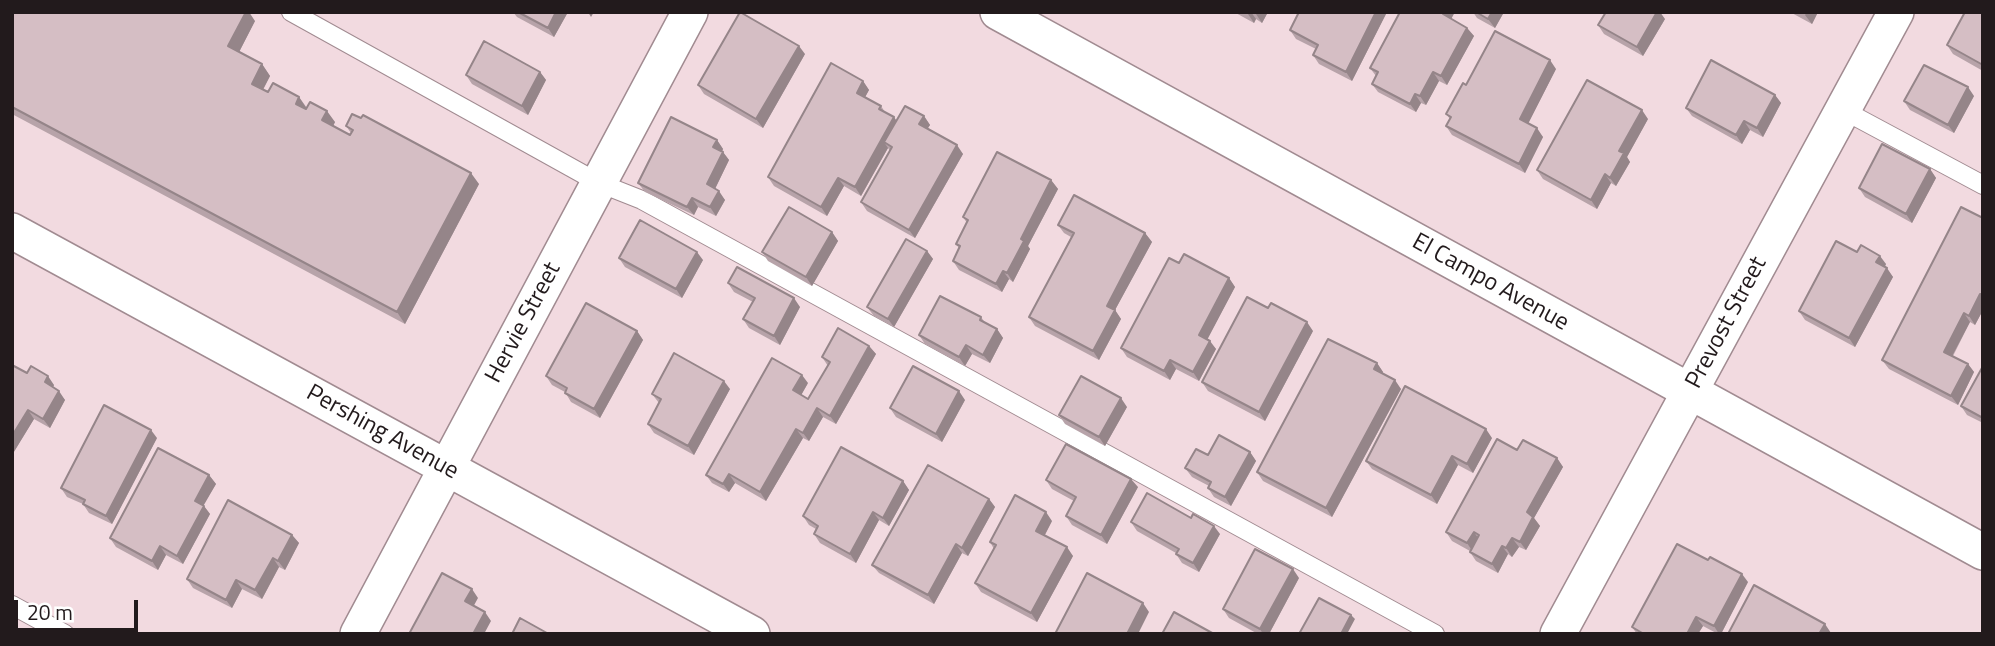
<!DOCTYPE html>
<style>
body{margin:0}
#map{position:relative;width:1995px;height:646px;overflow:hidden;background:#f2dae0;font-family:"Titillium Web",sans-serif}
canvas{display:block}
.frame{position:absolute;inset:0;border:14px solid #221a1c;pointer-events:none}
.scale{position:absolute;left:14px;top:600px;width:124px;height:32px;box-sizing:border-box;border:4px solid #221a1c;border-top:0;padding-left:9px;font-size:21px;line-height:24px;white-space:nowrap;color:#221a1c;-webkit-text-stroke:5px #fff;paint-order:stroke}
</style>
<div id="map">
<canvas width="1995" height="646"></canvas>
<div class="frame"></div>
<div class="scale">20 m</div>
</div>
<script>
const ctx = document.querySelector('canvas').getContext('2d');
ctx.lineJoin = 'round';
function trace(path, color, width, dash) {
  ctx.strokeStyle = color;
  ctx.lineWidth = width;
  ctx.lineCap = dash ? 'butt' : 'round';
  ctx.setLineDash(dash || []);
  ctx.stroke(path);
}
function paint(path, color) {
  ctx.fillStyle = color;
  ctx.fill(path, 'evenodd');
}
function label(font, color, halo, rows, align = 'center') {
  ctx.font = font + ' "Titillium Web",sans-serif';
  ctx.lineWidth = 5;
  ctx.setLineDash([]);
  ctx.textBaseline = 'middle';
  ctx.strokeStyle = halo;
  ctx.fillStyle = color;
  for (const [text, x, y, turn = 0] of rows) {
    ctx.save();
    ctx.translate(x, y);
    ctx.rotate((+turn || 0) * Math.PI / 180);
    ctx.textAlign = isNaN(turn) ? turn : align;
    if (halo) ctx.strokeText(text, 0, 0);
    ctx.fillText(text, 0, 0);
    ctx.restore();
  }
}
const lane = new Path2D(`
 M291,12L599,183L642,200L1435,634
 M1843,110L1983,185
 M12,605L65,634`);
const street = new Path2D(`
 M998,12L1983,552
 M12,231L752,634
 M358,634L690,12
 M1558,634L1896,12`);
const wall = new Path2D(`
 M12,12L255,21L239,52L262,64L270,76L263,90L268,92L299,97L307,108L335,122L333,126L350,135L351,133L346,126L479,184L405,324L12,114Z
 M513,12H568L554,37L517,17Z
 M1234,12H1268L1262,23L1256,19L1254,23Z
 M1387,12L1352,81L1319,64L1313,55L1316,49L1296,39L1290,30Z
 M1473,12H1504L1495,28L1477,18Z
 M1790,12H1818L1812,24Z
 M1983,12V71L1953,54L1947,45Z
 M1451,19L1467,28L1474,36L1447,85L1439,81L1426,105L1421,103L1416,112L1378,92L1372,84L1376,76L1370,68Z
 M1665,19L1643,56L1604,34L1598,25Z
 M805,54L763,128L704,94L698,85Z
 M1556,69L1528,123L1543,137L1525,173L1452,135L1446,126L1450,119L1446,114L1466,85Z
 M540,72L546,80L528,115L472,84L466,75Z
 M863,81L869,90L865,97L881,106L885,112L894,117L896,121L924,116L930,125L928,128L963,154L915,238L867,211L861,202L890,151L888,148L861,196L844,186L827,216L774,186L768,177Z
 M1775,95L1781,103L1763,137L1750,130L1742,144L1692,116L1686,108Z
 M1974,96L1954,133L1910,110L1904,101Z
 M1648,119L1627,157L1630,162L1616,186L1611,183L1597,209L1543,179L1537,170Z
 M717,140L723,149L722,151L729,160L715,189L725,200L716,216L698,207L694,215L645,192L638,183Z
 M1930,169L1936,178L1912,223L1865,197L1859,188Z
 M1051,180L1058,189L1028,246L1030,249L1013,282L1009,279L1002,292L959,270L953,261L959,248L956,244L967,223L963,217Z
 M1983,218V310L1975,325L1970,322L1953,356L1968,364L1974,372L1958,405L1889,369L1882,360Z
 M1058,225L1145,233L1152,242L1115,310L1121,319L1099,360L1035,326L1029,317L1071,237L1064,233Z
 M832,232L838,241L812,286L768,261L762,252Z
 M927,251L933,259L894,327L874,316L867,307Z
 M1857,252L1886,264L1885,267L1893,277L1855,347L1805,320L1799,311Z
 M619,258L703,260L682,298L625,267Z
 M1179,263L1229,278L1235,287L1207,339L1216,349L1199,381L1176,369L1170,380L1127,357L1121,348Z
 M728,283L800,307L780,345L749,328L743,319L753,302L734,292Z
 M981,317L986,324L997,329L1003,338L990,363L972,354L965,366L925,344L919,335Z
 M637,331L643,340L600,418L571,402L565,392L552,385L546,376Z
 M1313,331L1265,421L1208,391L1202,382Z
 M869,346L876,354L836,424L823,417L809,441L803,438L766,501L735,483L729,492L712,483L706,475L808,383L801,395L808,399L828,366L822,357Z
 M1377,363L1383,372L1382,374L1401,389L1332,517L1263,481L1257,472Z
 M1983,366V423L1967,415L1961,406Z
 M27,373L54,385L53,387L65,400L50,428L34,419L12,455Z
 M730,389L694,455L654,433L648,424L659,403L652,394Z
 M965,400L942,442L896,417L890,408Z
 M1127,407L1105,446L1065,424L1059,415Z
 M157,438L112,524L89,513L83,504L67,497L61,488Z
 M1492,438L1473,473L1458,465L1437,504L1372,469L1366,461Z
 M1517,450L1557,458L1563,467L1534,518L1540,526L1526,550L1519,547L1512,557L1508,554L1498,573L1476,561L1470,552V551L1452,541L1446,532Z
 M1250,452L1256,461L1231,506L1214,497L1208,488L1209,486L1192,477L1185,468L1208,455Z
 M209,475L216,484L203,505L210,514L183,564L166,555L158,570L116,547L110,538Z
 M1046,480L1138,487L1107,544L1072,525L1066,516L1074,501L1052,489Z
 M903,481L909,490L889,526L879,520L856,563L820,543L814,534L816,529L809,525L803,516Z
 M989,499L995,507L968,556L962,553L934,604L879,573L872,565Z
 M1052,521L1045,535L1073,556L1037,622L981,592L975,583L994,549L990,542Z
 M1131,522L1220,534L1199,572L1182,563L1176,554V553L1137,531Z
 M292,535L299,543L285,570L279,567L262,599L242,589L232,608L193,588L187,579Z
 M1299,578L1269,634H1258L1229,618L1223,609Z
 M1748,582L1721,634H1718L1703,626L1698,634H1637L1632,627Z`);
const shadedWall = new Path2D(`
 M246,12H249L255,21L236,58L228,46Z
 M556,12H568L554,37L548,28Z
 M588,12H594L591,17Z
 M1249,12H1251L1256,19L1254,23L1248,14Z
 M1257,12H1268L1262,23L1256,14Z
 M1376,12H1387L1352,81L1346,72Z
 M1444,12H1455L1449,23L1443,14Z
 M1492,12H1504L1495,28L1488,19Z
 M1657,12H1660L1665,19L1643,56L1637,47Z
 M1807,12H1818L1812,24L1805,15Z
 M1467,28L1474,36L1447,85L1441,76Z
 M799,46L805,54L763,128L756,119Z
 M1550,60L1556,69L1526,128L1520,119Z
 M262,64L270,76L260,95L252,84Z
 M540,72L546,80L528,115L522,106Z
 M1433,72L1439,81L1426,105L1420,96Z
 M863,81L869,90L863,101L857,93Z
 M1968,87L1974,96L1954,133L1948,125Z
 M1415,94L1421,103L1416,112L1410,104Z
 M1775,95L1781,103L1763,137L1757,128Z
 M299,97L307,109L304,116L296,104Z
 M1642,110L1648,119L1627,157L1630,162L1616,186L1610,178L1619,151Z
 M327,111L335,122L330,132L322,120Z
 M924,116L930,125L925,132L919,124Z
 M894,117L900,126L884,142L888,148L861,196L855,187Z
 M1744,121L1750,130L1742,144L1736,135Z
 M1537,128L1543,137L1525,173L1519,164Z
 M717,140L723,149L720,155L713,147Z
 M957,145L963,154L915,238L909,230Z
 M723,152L729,160L713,193L707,184Z
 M1930,169L1936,178L1912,223L1906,214Z
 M471,173L479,184L405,324L397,312Z
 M1605,174L1611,183L1597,209L1591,200Z
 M838,178L844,186L827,216L821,207Z
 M1051,180L1058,189L1028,246L1030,249L1013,282L1007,273L1021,239Z
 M719,191L725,200L716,216L710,207Z
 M692,198L698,207L694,215L687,207Z
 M832,232L838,241L812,286L806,277Z
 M1145,233L1152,242L1115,310L1121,319L1099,360L1093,351L1107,306Z
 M927,251L933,259L894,327L888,319Z
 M697,252L703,260L682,298L676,289Z
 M1880,256L1886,264L1882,271L1876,262Z
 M1887,268L1893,277L1855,347L1849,338Z
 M1003,271L1009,279L1002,292L996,284Z
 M1229,278L1235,287L1205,344L1199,335Z
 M1980,294L1983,298V310L1975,325L1969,316Z
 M794,298L800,307L780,345L774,336Z
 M1964,313L1970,322L1950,360L1944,352Z
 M1307,322L1313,331L1265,421L1259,412Z
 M997,329L1003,338L990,363L983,355Z
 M637,331L643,340L600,418L594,409Z
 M1210,341L1216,349L1199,381L1193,372Z
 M966,345L972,354L965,366L959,357Z
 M869,346L876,354L836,424L830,416Z
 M1170,360L1176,369L1170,380L1164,371Z
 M1377,363L1383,372L1380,378L1374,369Z
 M1968,364L1974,372L1958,405L1951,396Z
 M802,375L808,383L799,399L793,390Z
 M48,376L54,385L51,391L45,382Z
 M1395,380L1401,389L1332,517L1326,508Z
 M724,381L730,389L694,455L688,446Z
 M59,391L65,400L50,428L43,419Z
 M959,391L965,400L942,442L936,434Z
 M1121,398L1127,407L1105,446L1099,437Z
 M817,408L823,417L809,441L803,433Z
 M28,410L34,419L12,455V436Z
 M796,429L803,438L766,501L760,492Z
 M1486,429L1492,438L1473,473L1467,464Z
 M151,430L157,438L112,524L106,516Z
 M1250,452L1256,461L1231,506L1225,497Z
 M1452,456L1458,465L1437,504L1431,495Z
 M1557,458L1563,467L1534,518L1540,526L1526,550L1520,542L1527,512Z
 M729,474L735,483L729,492L723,484Z
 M209,475L216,484L201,510L195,501Z
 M1131,479L1138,487L1107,544L1101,535Z
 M903,481L909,490L889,526L883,518Z
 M989,499L995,507L968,556L962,548Z
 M204,506L210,514L183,564L177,556Z
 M873,512L879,520L856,563L850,554Z
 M1046,512L1052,521L1042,540L1036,531Z
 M1214,526L1220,534L1199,572L1193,563Z
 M1474,532L1480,541L1473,552L1467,543Z
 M292,535L299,543L285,570L278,561Z
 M1512,538L1519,547L1512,557L1506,548Z
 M956,544L962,553L934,604L928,595Z
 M160,546L166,555L158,570L152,561Z
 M1502,546L1508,554L1498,573L1492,564Z
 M1067,547L1073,556L1037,622L1031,613Z
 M273,558L279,567L262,599L255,590Z
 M1293,569L1299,578L1269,634H1263L1260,629Z
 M1742,574L1748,582L1721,634H1719L1714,626Z
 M236,580L242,589L232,608L226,600Z
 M472,589L478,598L472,609L465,601Z
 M1143,603L1149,612L1138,634H1127Z
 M485,612L491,621L484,634H473Z
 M1351,615L1355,619L1347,634H1341Z
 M1696,617L1703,626L1698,634H1687Z
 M1825,624L1831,633L1830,634H1819Z`);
const building = new Path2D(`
 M12,12H246L228,46L262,64L252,84L268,92L273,83L299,97L296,104L306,109L310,102L327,111L322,120L350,135L353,130L346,126L352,114L361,118L363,115L471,173L397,312L12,107Z
 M518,12H556L548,28Z
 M740,12L799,46L756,119L698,85Z
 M1299,12H1376L1346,72L1313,55L1318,45L1290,30Z
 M1400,12H1444L1443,14L1467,28L1441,76L1433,72L1420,96L1415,94L1410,104L1372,84L1378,72L1370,68Z
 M1476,12H1492L1488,19Z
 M1606,12H1657L1637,47L1598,25Z
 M1965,12H1983V65L1947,45Z
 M1495,31L1550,60L1520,119L1537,128L1519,164L1446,126L1451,117L1446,114L1463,83L1466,85Z
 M484,41L540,72L522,106L466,75Z
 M1711,60L1775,95L1757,128L1744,121L1736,135L1686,108Z
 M831,63L863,81L857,93L881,106L879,109L894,117L855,187L838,178L821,207L768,177Z
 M1924,65L1968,87L1948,125L1904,101Z
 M1587,80L1642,110L1619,151L1624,153L1610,178L1605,174L1591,200L1537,170Z
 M905,106L924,116L919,124L957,145L909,230L861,202L892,147L884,142Z
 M671,117L717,140L713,147L723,152L707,184L719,191L710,207L692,198L687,207L638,183Z
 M1882,144L1930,169L1906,214L1859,188Z
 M997,152L1051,180L1021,239L1024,241L1007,273L1003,271L996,284L953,261L960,246L956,244L968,220L963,217Z
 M1074,195L1145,233L1107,306L1115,310L1093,351L1029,317L1074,233L1058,225Z
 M789,207L832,232L806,277L762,252Z
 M1961,207L1983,218V295L1980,294L1969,316L1964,313L1944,352L1968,364L1951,396L1882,360Z
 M640,220L697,252L676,289L619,258Z
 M906,239L927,251L888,319L867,307Z
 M1836,241L1857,252L1861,245L1880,256L1876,262L1887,268L1849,338L1799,311Z
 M1184,254L1229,278L1199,335L1210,341L1193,372L1170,360L1164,371L1121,348L1169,258L1179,263Z
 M737,267L794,298L774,336L743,319L755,298L728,283Z
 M940,296L981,317L980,320L997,329L983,355L966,345L959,357L919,335Z
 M1247,297L1268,308L1271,303L1307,322L1259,412L1202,382Z
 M586,303L637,331L594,409L565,393L567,388L546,376Z
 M838,328L869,346L830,416L817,408L803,433L796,429L760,492L729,474L723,484L706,475L772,358L802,375L793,390L808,399L830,362L822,357Z
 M1328,339L1377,363L1374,369L1395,380L1326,508L1257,472Z
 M674,353L724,381L688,446L648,424L661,399L652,394Z
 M12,365L27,373L31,366L48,376L45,382L59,391L43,419L28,410L12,436Z
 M913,366L959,391L936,434L890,408Z
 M1983,366V418L1961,406Z
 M1081,376L1121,398L1099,437L1059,415Z
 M1405,386L1486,429L1467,464L1452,456L1431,495L1366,461Z
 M104,405L151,430L106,516L83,504L85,500L61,488Z
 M1219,435L1250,452L1225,497L1208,488L1211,482L1185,468L1196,449L1208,455Z
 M1497,439L1517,450L1523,440L1557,458L1527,512L1533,517L1520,542L1512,538L1506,548L1502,546L1492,564L1470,552L1479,535L1474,532L1467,543L1446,532Z
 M1066,444L1131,479L1101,535L1066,516L1076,497L1046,480Z
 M841,447L903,481L883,518L873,512L850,554L814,534L818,526L803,516Z
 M158,448L209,475L195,501L204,506L177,556L160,546L152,561L110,538Z
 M928,465L989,499L962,548L956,544L928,595L872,565Z
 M1147,493L1191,518L1193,514L1214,526L1193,563L1176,554L1179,549L1131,522Z
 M1015,495L1046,512L1036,531L1067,547L1031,613L975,583L996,545L990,542Z
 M228,500L292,535L278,561L273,558L255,590L236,580L226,600L187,579Z
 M1677,544L1708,560L1710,557L1742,574L1714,626L1696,617L1687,634H1644L1632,627Z
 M1255,549L1293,569L1260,629L1223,609Z
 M442,573L472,589L465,601L485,612L473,634H409Z
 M1087,573L1143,603L1127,634H1055Z
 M1754,585L1825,624L1819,634H1728Z
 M1319,598L1351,615L1341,634H1299Z
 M1174,612L1214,634H1162Z
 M520,618L547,633V634H512Z
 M12,627L25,634H12Z`);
const streetNames = [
 ["El Campo Avenue",1490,283,29],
 ["Hervie Street",524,323,-62],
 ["Prevost Street",1727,323,-62],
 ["Pershing Avenue",382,433,29]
];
trace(lane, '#a18b91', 20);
trace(street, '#a18b91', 38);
trace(lane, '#fff', 18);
trace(street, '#fff', 35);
paint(wall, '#b7a3a9');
paint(shadedWall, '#958589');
paint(building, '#d5bec4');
trace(building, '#958589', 2);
label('24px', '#221a1c', '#fff', streetNames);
</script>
